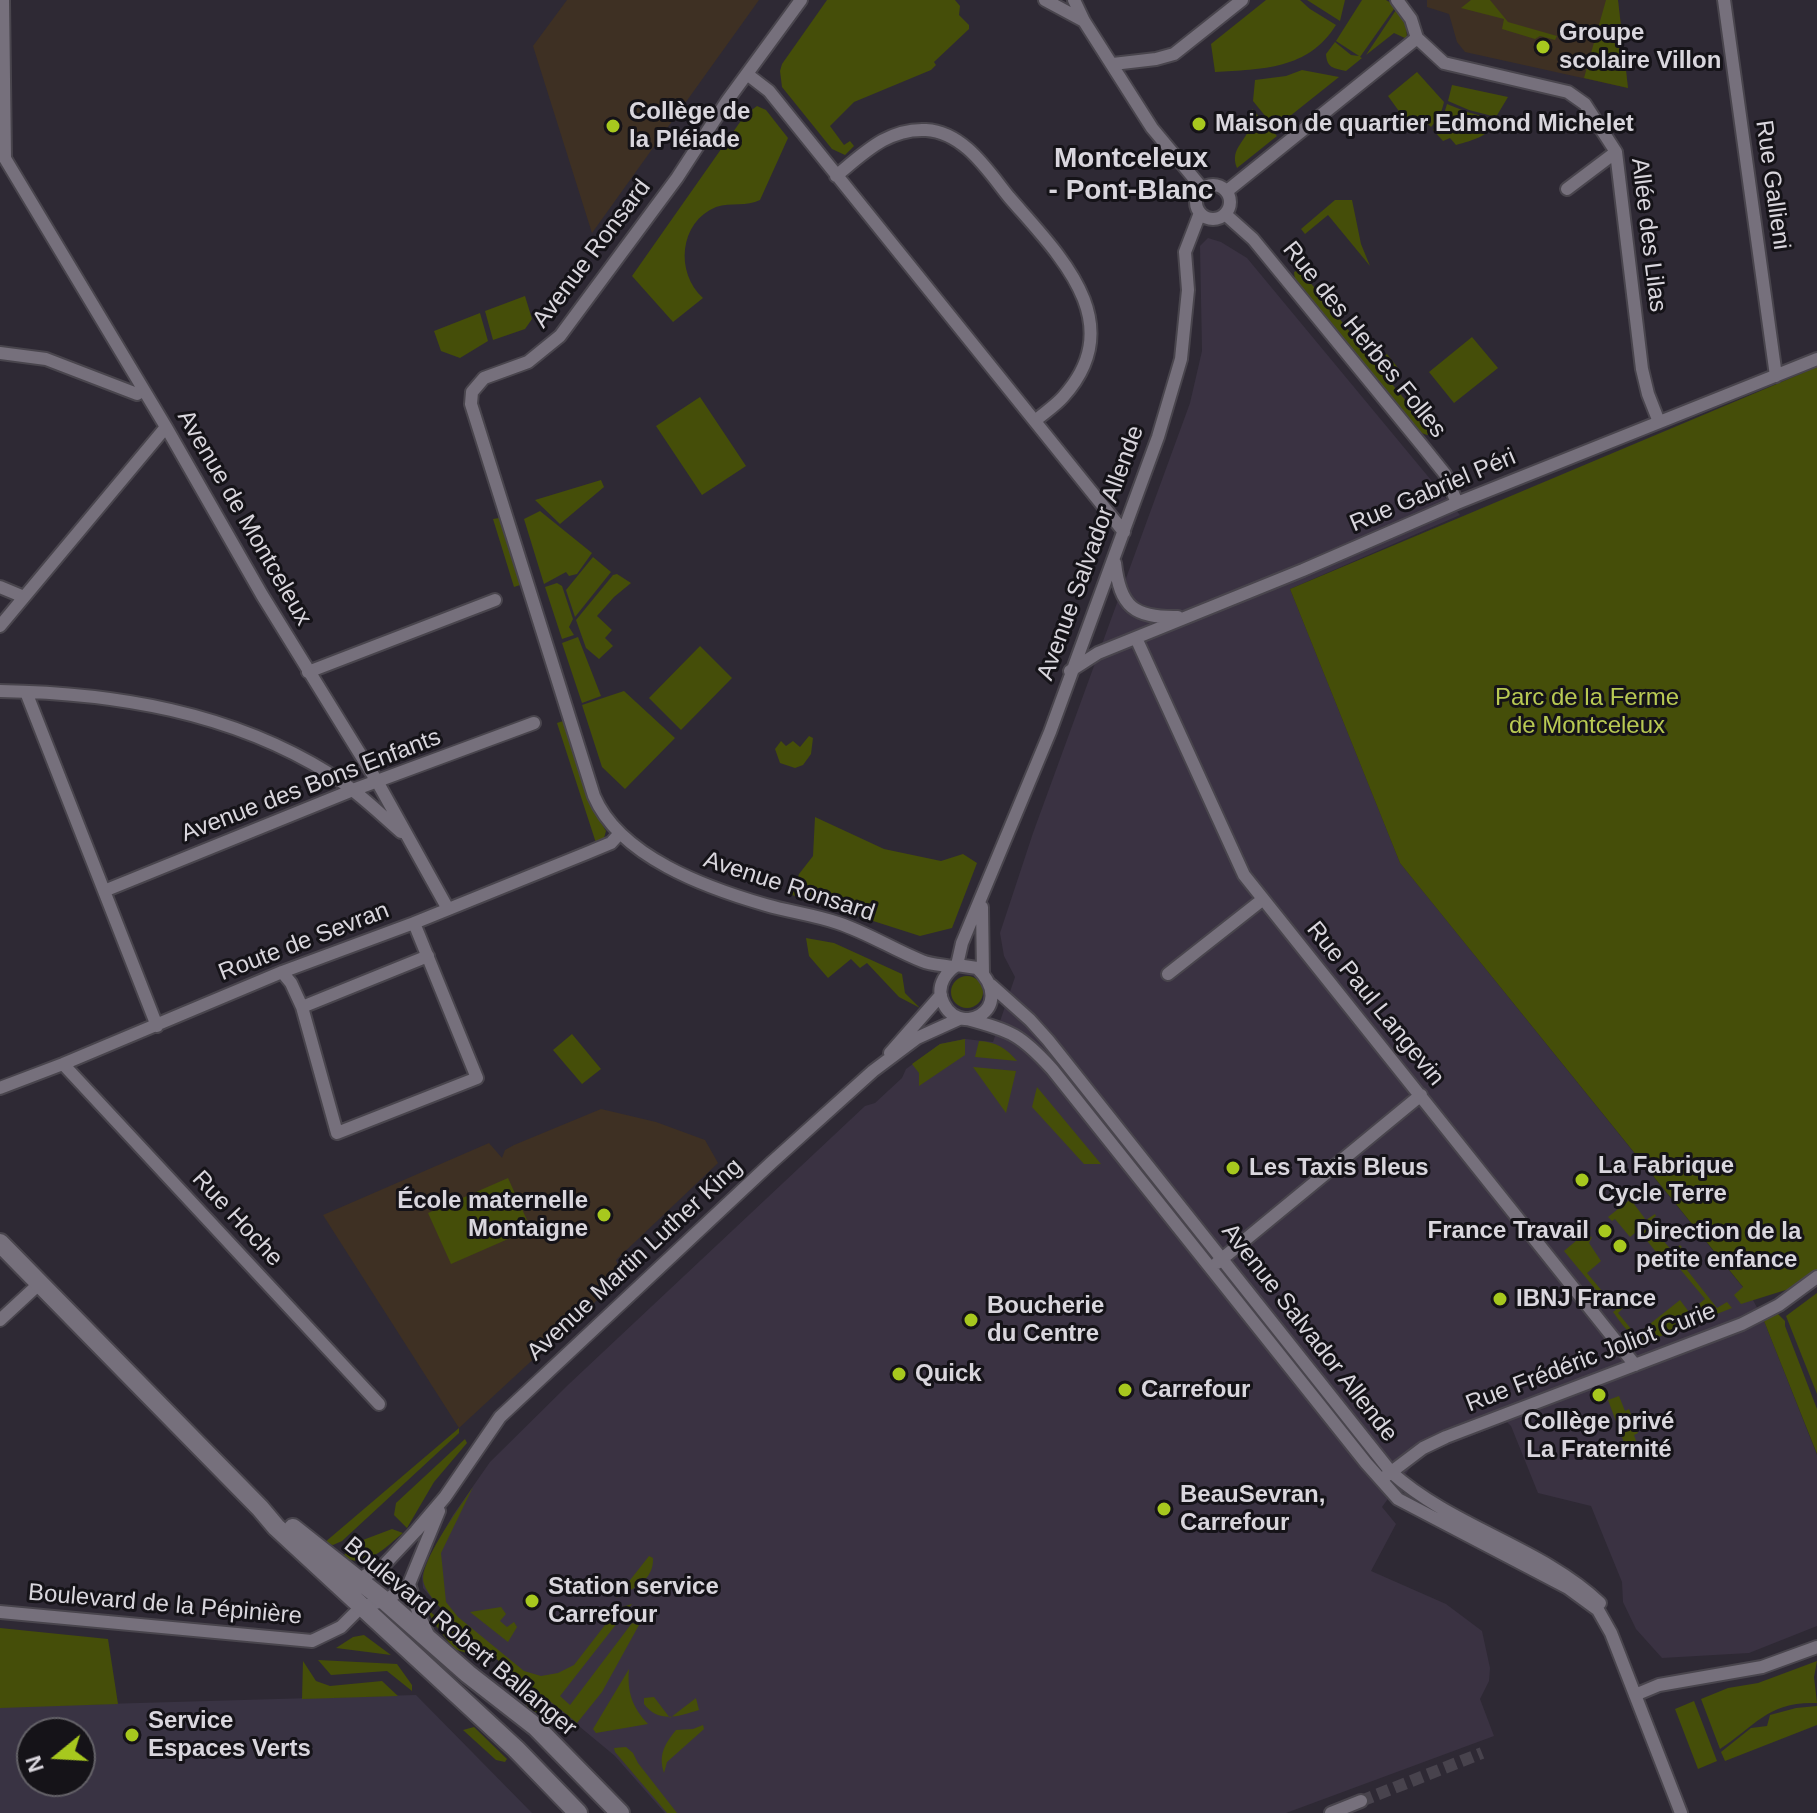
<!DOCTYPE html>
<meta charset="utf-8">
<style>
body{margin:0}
#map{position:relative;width:1817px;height:1813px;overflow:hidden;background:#2e2934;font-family:Arial,sans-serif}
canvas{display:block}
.north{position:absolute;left:16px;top:1717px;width:80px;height:80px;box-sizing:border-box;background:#151318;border:2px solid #636167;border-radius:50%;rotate:252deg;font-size:22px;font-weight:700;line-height:32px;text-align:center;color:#d9d6dd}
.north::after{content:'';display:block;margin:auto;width:28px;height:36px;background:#a7c81e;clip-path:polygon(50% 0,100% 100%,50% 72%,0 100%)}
</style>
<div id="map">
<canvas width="1817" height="1813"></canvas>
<div class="north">N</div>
</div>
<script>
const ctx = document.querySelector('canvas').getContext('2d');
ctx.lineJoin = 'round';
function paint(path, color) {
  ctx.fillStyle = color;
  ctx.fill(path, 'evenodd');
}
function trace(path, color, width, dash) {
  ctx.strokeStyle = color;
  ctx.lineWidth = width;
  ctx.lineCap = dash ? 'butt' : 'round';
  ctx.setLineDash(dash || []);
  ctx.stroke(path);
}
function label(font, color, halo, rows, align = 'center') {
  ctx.font = font + ' Arial,sans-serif';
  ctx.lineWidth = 6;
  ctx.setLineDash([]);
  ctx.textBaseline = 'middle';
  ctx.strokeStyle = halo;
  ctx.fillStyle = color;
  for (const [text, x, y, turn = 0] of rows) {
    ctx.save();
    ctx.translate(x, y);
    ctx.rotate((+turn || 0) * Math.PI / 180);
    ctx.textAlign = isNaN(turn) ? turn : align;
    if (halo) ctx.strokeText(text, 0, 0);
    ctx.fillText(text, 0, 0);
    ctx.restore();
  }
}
const built = new Path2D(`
 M1208,238L1221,242L1247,258L1460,515L1290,589L1400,863L1753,1300L1764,1321L1817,1455V1626L1749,1653L1662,1658L1636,1629L1623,1602L1622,1582L1591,1506L1538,1493L1511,1426L1507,1422L1428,1453L1413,1464L1382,1507L1396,1524L1371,1571L1446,1604L1482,1631L1490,1668L1489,1681L1480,1699L1494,1736L1286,1813H665L615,1756L451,1620L423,1588L422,1576L428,1559L453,1515L490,1462L569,1384L865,1106L875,1103L902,1078L906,1069L940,1044L965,1039L993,1042L1015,977L1004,956L1000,933L1033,833L1190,403L1202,351L1200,246Z`);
const education = new Path2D(`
 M567,0H759L592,233L533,46Z
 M1427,0H1618L1628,88L1465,52L1457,42L1449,14L1427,7Z
 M601,1109L656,1122L705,1140L718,1163L616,1260L622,1277L459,1428L323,1215L489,1143L502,1158L505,1150L514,1145Z`);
const medical = new Path2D(`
 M416,1695L532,1813H0V1707ZM32,1733H80V1781H32Z`);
const green = new Path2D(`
 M827,0H955L960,6L959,15L969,25V29L934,62L936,65L931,70L854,102L830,126L844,145L850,141L854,146L845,155L832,149L782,87L780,71L782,64Z
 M1266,0H1300L1310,9L1336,25C1308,70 1262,69 1215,72L1211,44Z
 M1307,0H1345L1340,21Z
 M1362,0H1386L1396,6L1360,57L1362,58L1346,71C1333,68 1327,68 1326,54L1335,42L1351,55L1359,56L1336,41Z
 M1471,0H1490L1508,22L1557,36L1555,40L1540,36L1535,39L1502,29L1504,19L1461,8Z
 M1606,0H1618L1628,88L1584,78Z
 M1398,7L1406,21L1407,39L1394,33L1366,55Z
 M1302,70L1339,77L1275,128L1253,101L1255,80L1286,76Z
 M1417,72L1444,102C1442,112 1438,119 1431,127L1422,118L1406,129L1396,118L1401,114L1388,96Z
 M1452,85L1508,97L1496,117L1469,110L1448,101Z
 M1447,104L1467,112L1497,120L1498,123C1485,137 1474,140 1456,145L1450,138L1443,141L1433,130L1443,117Z
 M757,106L766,110L788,138L760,200C747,207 731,202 716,207C679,222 675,273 703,298L673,322L632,276L745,115Z
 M1252,109L1277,136L1237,168C1229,148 1247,142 1251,123C1252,119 1252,114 1252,109Z
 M1335,200H1352L1361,244L1370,266L1328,215L1305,234L1301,229Z
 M1306,267L1312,269L1305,276L1375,363L1387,354L1398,368L1387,378L1426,425L1433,419L1436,423L1432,433L1427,435L1419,432L1295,280L1294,272Z
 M525,296L532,319L525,329L493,340L485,311Z
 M480,313L488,341L460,358L441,351L434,331Z
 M1472,337L1498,368L1454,403L1429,372Z
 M1817,367V1270L1792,1288L1741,1304L1734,1295L1743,1287L1400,863L1290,589Z
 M700,397L746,466L702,495L656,426Z
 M601,480L604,487L560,524L535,500Z
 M540,511L592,553L577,574L569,576L566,572L544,584L524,519Z
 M499,518L520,585L514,587L493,519Z
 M593,557L611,572L575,617L566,590Z
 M617,574L631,583L614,597L597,616L612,630L605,638L613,646L599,659L586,648L576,620L613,575Z
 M557,583L562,586L573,619L569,627L574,635L562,639L545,587Z
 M578,637L601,696L582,703L562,643Z
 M700,646L732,678L681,730L649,698Z
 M624,691L675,738L625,789L602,767L582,705Z
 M563,721L588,800L606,831L604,838L596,843L557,723Z
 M809,736L813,738L811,754L803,765L795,768L780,763L775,749L781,741L786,746L793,741L800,747Z
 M815,817L884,849L941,861L963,854L977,863L952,928L920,936L792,895L799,874L813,856Z
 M806,938L834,943L902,974L905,993L920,1008L899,997L867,963L860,968L851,959L828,978L809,956Z
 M951 992a16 16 0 1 1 32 0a16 16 0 1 1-32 0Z
 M572,1034L601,1069L582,1084L553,1050Z
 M965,1039V1055L919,1086V1073L912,1064L940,1044Z
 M979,1041C996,1042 1006,1048 1017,1061L975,1057Z
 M973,1067L1016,1071L1006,1113Z
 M1037,1087L1101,1164H1084L1032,1107Z
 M508,1178L531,1229L451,1264L428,1213Z
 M1637,1194L1641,1197L1634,1204L1646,1220L1655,1214L1656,1216L1630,1237L1615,1219L1612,1221L1608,1217Z
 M1659,1218L1660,1220L1652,1227L1672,1251L1680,1245L1682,1247L1663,1261L1641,1233Z
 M1583,1235L1592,1237L1589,1243L1601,1261L1587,1273L1607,1297L1615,1293L1606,1302L1564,1251Z
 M1690,1257L1695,1263L1687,1270L1717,1308L1727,1302L1732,1308L1651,1340C1632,1342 1623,1325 1613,1312L1623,1304L1625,1306L1618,1313L1636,1335L1680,1300L1689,1312L1705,1299L1680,1269V1266Z
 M1817,1293V1394L1786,1316Z
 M1774,1314H1778L1785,1321V1326L1817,1409V1454L1764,1321Z
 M1619,1396L1625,1411L1629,1409L1638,1433L1634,1435L1640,1452L1629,1456L1608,1400Z
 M459,1428V1433L342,1541L333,1545L324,1543Z
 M465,1439L467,1443L434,1482L407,1528L394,1515L396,1503Z
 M473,1487L441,1553L446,1602L458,1617L524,1671L541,1676L558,1673L574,1665L612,1616L619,1608L632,1604L560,1696L570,1705L632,1623L639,1625L602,1692L577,1723C550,1699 421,1608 423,1578C424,1556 460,1507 473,1487Z
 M392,1529L403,1533C387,1546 364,1571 343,1556L355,1543Z
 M649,1556L653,1558C654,1581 633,1588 616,1598Z
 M501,1607L506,1614L500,1621L507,1627L514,1622L517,1627L508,1642L470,1612Z
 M427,1609L488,1660L454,1649L434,1623Z
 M0,1628L108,1639L118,1704L0,1708Z
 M364,1635L391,1655L336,1648L353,1637Z
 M318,1660L397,1664L412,1685V1691L387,1671L331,1675Z
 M303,1661L316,1681L330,1686L382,1681L398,1696L302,1699Z
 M1817,1661L1814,1677L1817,1703C1769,1701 1756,1725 1720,1749L1701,1699L1728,1688L1758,1683Z
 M629,1669C627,1692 632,1707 648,1724L596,1733L593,1729Z
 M512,1682L562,1725L529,1709Z
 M654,1697L670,1718L696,1698L699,1710C679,1716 659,1724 644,1704V1698Z
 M1694,1701L1717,1761L1698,1769L1675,1709Z
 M1817,1706V1725L1725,1761L1721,1752L1751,1728L1767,1726L1770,1715L1796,1708Z
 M703,1725L704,1729L667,1762L664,1773C658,1754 665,1744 676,1730L693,1729Z
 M474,1727L507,1759L505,1762L496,1760L463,1730Z
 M626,1747L633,1753L638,1763L677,1813H667L615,1752L614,1748Z`);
const streetTunnel = new Path2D(`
 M1361,1801L1482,1753`);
const street = new Path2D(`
 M3,0L5,157
 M801,0L727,101L677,178L560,336L528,362L484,378L472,392L471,404L594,796C620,857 707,888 766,905C790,912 815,915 838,923C868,933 894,950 922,961C932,965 943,965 953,967
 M1045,0L1084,21
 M1074,0L1084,21L1152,128L1202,188
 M1397,0L1411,19L1417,38
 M1724,0L1776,376
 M1113,64L1156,59L1174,54L1242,0
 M747,74L769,91L1124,532
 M0,150L166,427L262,595L378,783L448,909
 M836,176C864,153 888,128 926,130C964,132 988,171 1009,197C1058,254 1131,322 1063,397C1055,406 1044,413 1035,421
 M1196 202a17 17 0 1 1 34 0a17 17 0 1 1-34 0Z
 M1567,189L1616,152
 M1227,191L1417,38L1444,63L1568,92L1585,104L1616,152L1642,369L1648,394L1659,422
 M1225,214L1253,239L1425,449L1445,474L1457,503
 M0,353L46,359L137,394L143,390
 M1115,563C1120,607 1134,618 1178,617
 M0,587L24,597
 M0,626L166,427
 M1136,638L1244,875L1635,1365
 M1070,671L1098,653L1303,570L1457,503L1817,359
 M308,672L495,600
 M0,691C115,693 231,712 330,774C356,790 378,812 401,832
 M26,692L157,1026
 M104,891L353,790L534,723
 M982,907L983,974
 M414,923L477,1078L337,1133L302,1007L428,956
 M957,965L962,943L1050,732L1158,437L1181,359L1188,290L1185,252L1200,213
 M957,965L977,968C1020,1009 955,1043 941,997C938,984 946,972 957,965Z
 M282,972L291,983L302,1007
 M1168,974L1262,900
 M991,985L1030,1020L1048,1040L1391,1472C1453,1528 1541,1547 1600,1603
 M967,1019C1012,1031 1021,1035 1052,1069L1366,1463L1398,1499L1568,1588L1598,1610L1611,1633L1681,1813
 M890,1053L941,995
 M63,1064L379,1404
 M0,1088L63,1064L282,972L414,923L587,853L611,843L620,833
 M1217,1263L1421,1095
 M0,1320L40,1283
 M1386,1476L1423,1448L1446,1437L1742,1324L1779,1305L1817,1277
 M358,1584V1580L385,1564L416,1531L445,1497L500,1417L771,1163L873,1071L917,1038L959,1019
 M409,1584L419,1615L429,1637
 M362,1606L385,1601L409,1584L439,1511
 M0,1612L312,1641L341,1627L362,1606
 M1635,1695L1659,1685L1762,1667L1817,1647
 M1331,1813L1361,1801`);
const secondary = new Path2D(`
 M0,1243L260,1508L276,1527L516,1749L578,1813
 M293,1528L385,1601L468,1674L536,1727L620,1813`);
const markers = [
 [1543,47,8,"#a7c81e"],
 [1199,124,8,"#a7c81e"],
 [613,126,8,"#a7c81e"],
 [1233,1168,8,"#a7c81e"],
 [1582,1180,8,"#a7c81e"],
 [604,1215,8,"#a7c81e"],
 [1605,1231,8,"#a7c81e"],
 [1620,1246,8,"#a7c81e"],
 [1500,1299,8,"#a7c81e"],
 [971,1320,8,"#a7c81e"],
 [899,1374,8,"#a7c81e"],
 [1125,1390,8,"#a7c81e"],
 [1599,1395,8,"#a7c81e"],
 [1164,1509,8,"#a7c81e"],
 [532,1601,8,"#a7c81e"],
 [132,1735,8,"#a7c81e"]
];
const poiNames = [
 ["Groupe",1559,33],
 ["scolaire Villon",1559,61],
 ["Collège de",629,112],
 ["la Pléiade",629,140],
 ["Maison de quartier Edmond Michelet",1215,124],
 ["La Fabrique",1598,1166],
 ["Cycle Terre",1598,1194],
 ["Les Taxis Bleus",1249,1168],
 ["École maternelle",588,1201,"right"],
 ["Montaigne",588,1229,"right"],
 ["France Travail",1589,1231,"right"],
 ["Direction de la",1636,1232],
 ["petite enfance",1636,1260],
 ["IBNJ France",1516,1299],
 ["Boucherie",987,1306],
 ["du Centre",987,1334],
 ["Quick",915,1374],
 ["Carrefour",1141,1390],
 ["Collège privé",1599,1422,"center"],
 ["La Fraternité",1599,1450,"center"],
 ["BeauSevran,",1180,1495],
 ["Carrefour",1180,1523],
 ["Station service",548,1587],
 ["Carrefour",548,1615],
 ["Service",148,1721],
 ["Espaces Verts",148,1749]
];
const streetNames = [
 ["Rue Gallieni",1772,185,82],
 ["Allée des Lilas",1648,235,83],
 ["Avenue Ronsard",592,254,-53],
 ["Rue des Herbes Folles",1364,340,51],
 ["Rue Gabriel Péri",1433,491,-23],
 ["Avenue de Montceleux",244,518,60],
 ["Avenue Salvador Allende",1091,553,-70],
 ["Avenue des Bons Enfants",311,786,-21],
 ["Avenue Ronsard",789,887,18],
 ["Route de Sevran",304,942,-21],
 ["Rue Paul Langevin",1375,1004,51],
 ["Rue Hoche",237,1219,47],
 ["Avenue Martin Luther King",635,1260,-43],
 ["Avenue Salvador Allende",1309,1333,52],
 ["Rue Frédéric Joliot Curie",1591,1358,-21],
 ["Boulevard de la Pépinière",165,1605,5],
 ["Boulevard Robert Ballanger",460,1637,40]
];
const parkNames = [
 ["Parc de la Ferme",1587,698],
 ["de Montceleux",1587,726]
];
const quarterNames = [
 ["Montceleux",1131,159],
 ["- Pont-Blanc",1131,191]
];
paint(built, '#3a3242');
paint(education, '#3e3023');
paint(medical, '#393343');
paint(green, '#454e09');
trace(streetTunnel, '#48434d', 12, [12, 6]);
trace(street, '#49454d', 16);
trace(secondary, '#49454d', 22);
trace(street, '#76707c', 12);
trace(secondary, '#76707c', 18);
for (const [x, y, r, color] of markers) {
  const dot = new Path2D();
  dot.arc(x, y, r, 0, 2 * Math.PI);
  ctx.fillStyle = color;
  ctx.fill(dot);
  trace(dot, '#151318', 3);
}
label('bold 24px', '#d9d6dd', '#151318', poiNames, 'left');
label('24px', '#d9d6dd', '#151318', streetNames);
label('24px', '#b9ca53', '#151318', parkNames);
label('bold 28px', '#d9d6dd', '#151318', quarterNames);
</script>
